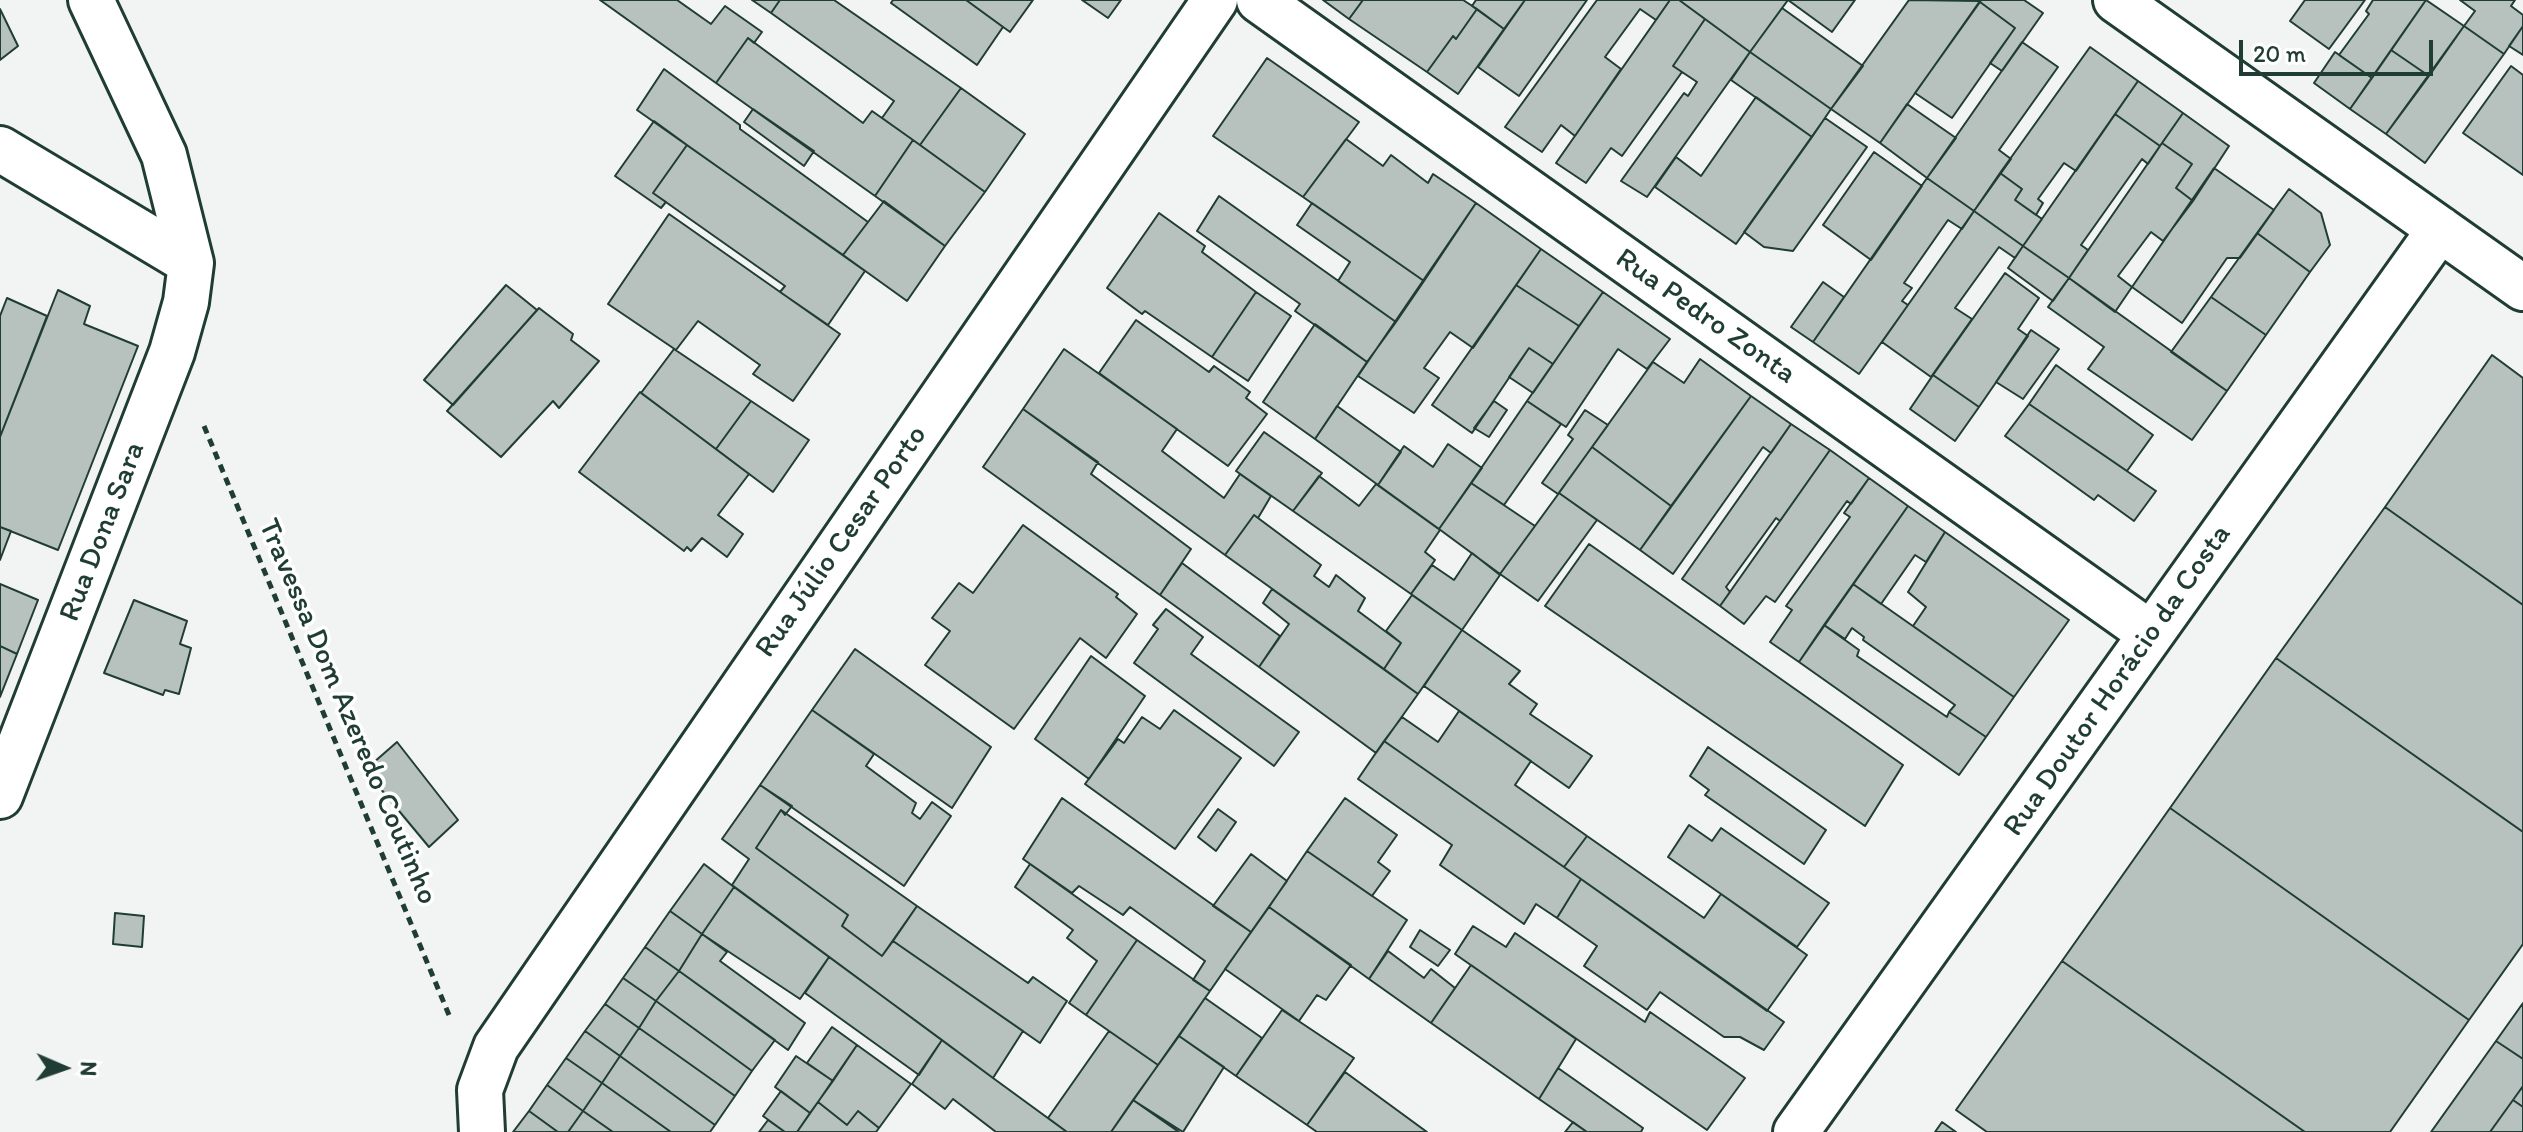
<!DOCTYPE html>
<meta charset="utf-8">
<style>
body{margin:0}
#map{position:relative;width:2523px;height:1132px;overflow:hidden;background:#f2f3f3;font-family:Itim,sans-serif}
canvas{display:block}
.north{position:absolute;left:24px;top:1028px;width:80px;height:80px;-webkit-text-stroke:6px #fff;paint-order:stroke;rotate:92deg;font-size:22px;font-weight:700;line-height:32px;text-align:center;color:#1f3d34}
.north::after{content:'';display:block;margin:auto;width:28px;height:36px;background:#1f3d34;clip-path:polygon(50% 0,100% 100%,50% 72%,0 100%)}
.scale{position:absolute;left:2239px;top:40px;width:194px;height:36px;box-sizing:border-box;border:4px solid #1f3d34;border-top:0;padding-left:10px;font-size:24px;line-height:28px;white-space:nowrap;color:#1f3d34;-webkit-text-stroke:6px #fff;paint-order:stroke}
</style>
<div id="map">
<canvas width="2523" height="1132"></canvas>
<div class="north">N</div>
<div class="scale">20 m</div>
</div>
<script>
const ctx = document.querySelector('canvas').getContext('2d');
ctx.lineJoin = 'round';
function paint(path, color) {
  ctx.fillStyle = color;
  ctx.fill(path, 'evenodd');
}
function trace(path, color, width, dash) {
  ctx.strokeStyle = color;
  ctx.lineWidth = width;
  ctx.lineCap = dash ? 'butt' : 'round';
  ctx.setLineDash(dash || []);
  ctx.stroke(path);
}
function label(font, color, halo, rows, align = 'center') {
  ctx.font = font + ' Itim,sans-serif';
  ctx.lineWidth = 7;
  ctx.setLineDash([]);
  ctx.textBaseline = 'middle';
  ctx.strokeStyle = halo;
  ctx.fillStyle = color;
  for (const [text, x, y, turn = 0] of rows) {
    ctx.save();
    ctx.translate(x, y);
    ctx.rotate((+turn || 0) * Math.PI / 180);
    ctx.textAlign = isNaN(turn) ? turn : align;
    if (halo) ctx.strokeText(text, 0, 0);
    ctx.fillText(text, 0, 0);
    ctx.restore();
  }
}
const building = new Path2D(`
 M600,0H677L711,24L725,6L762,32L754,43L748,38L716,83Z
 M752,0H780L771,13Z
 M780,0H834L961,88L920,145L882,118L894,101L771,13Z
 M893,0H966L1003,27L977,65L891,3Z
 M966,0H1033L1010,32Z
 M1082,0H1121L1108,18Z
 M1323,0H1363L1349,19Z
 M1363,0H1463L1477,9L1456,39L1453,36L1427,72L1349,19Z
 M1476,0H1525L1504,29L1472,6Z
 M1525,0H1587L1519,96L1478,67Z
 M1597,0H1670L1656,20L1640,9L1605,57L1621,69L1575,136L1561,125L1542,152L1505,127Z
 M1670,0H1679L1705,19L1673,66L1682,72L1622,156L1611,148L1586,183L1556,163Z
 M1679,0H1788L1750,52Z
 M1788,0H1855L1832,32Z
 M1909,0L1980,1L1880,143L1831,109Z
 M1981,0H2024L2043,13L2002,71L1990,63L2015,28L1980,2Z
 M2305,0H2365L2329,49L2290,21Z
 M2373,0H2426L2372,78L2339,55L2369,14L2366,11Z
 M2426,0L2464,26L2429,76L2391,50Z
 M2460,0H2515L2511,6L2523,15V26L2504,54L2464,26L2475,11Z
 M1980,2L2015,28L1952,118L1915,93Z
 M1782,8L1863,66L1831,109L1750,52Z
 M0,9L18,46L0,60Z
 M1477,9L1504,29L1458,94L1427,72L1453,36L1456,39Z
 M1705,19L1750,52L1647,197L1621,181L1684,93L1688,96L1697,82L1673,66Z
 M2464,26L2504,54L2425,163L2386,134Z
 M2523,26V55L2509,46Z
 M748,38L863,123L872,111L913,140L875,196L716,83Z
 M2022,42L2058,67L1999,150L2011,159L1974,211L1927,178Z
 M2090,47L2138,81L2076,171L2064,163L2038,199L2043,203L2036,215L2015,200L2022,189L2000,173Z
 M2391,50L2429,76L2386,134L2350,109Z
 M1750,52L1831,109L1812,137L1731,80Z
 M2335,52L2372,78L2350,109L2314,83Z
 M1267,58L1359,122L1303,197L1213,136Z
 M2511,66L2523,75V175L2463,133Z
 M664,69L740,125V129L868,222L843,255L637,110Z
 M2138,81L2183,113L2160,146L2115,114Z
 M961,88L1025,134L985,192L920,145Z
 M1756,97L1812,137L1736,244L1655,187L1676,157L1701,176Z
 M1907,104L1956,138L1927,178L1880,143Z
 M753,109L814,151L804,166L744,122Z
 M2183,113L2229,146L2193,201L2176,188L2192,164L2162,143Z
 M2115,114L2160,146L2148,164L2142,159L2081,245L2088,250L2069,278L2023,246Z
 M1825,118L1867,147L1793,251L1764,247L1744,232Z
 M654,121L687,145L653,193L666,202L661,208L615,176Z
 M1346,139L1383,166L1391,155L1428,183L1433,174L1476,203L1424,281L1303,197Z
 M913,140L985,192L945,246L875,196Z
 M2162,143L2192,164L2176,188L2193,201L2163,241L2151,232L2118,276L2132,287L2115,312L2069,278Z
 M687,145L865,271L828,325L780,292L785,286L653,193Z
 M1874,152L1922,186L1871,260L1823,225Z
 M2214,168L2274,210L2240,258H2227L2182,323L2132,287Z
 M2000,173L2022,189L2015,200L2042,219L2023,246L1974,211Z
 M1927,178L1974,211L1962,229L1948,220L1904,283L1912,288L1902,301L1908,305L1859,374L1813,342Z
 M2289,189L2321,213L2330,245L2310,272L2257,233Z
 M1219,196L1396,322L1367,362L1295,311L1300,304L1197,231Z
 M884,201L945,246L907,301L843,255Z
 M1312,203L1424,281L1396,322L1338,281L1350,262L1297,225Z
 M1476,203L1541,249L1473,348L1450,332L1424,368L1439,378L1414,413L1358,376Z
 M1974,211L2023,246L2015,258L1999,247L1955,308L1972,319L1931,377L1882,342Z
 M1159,213L1205,246L1202,252L1256,292L1212,357L1145,311L1142,314L1107,288Z
 M669,214L840,334L793,401L753,374L760,365L698,321L676,350L608,304Z
 M2257,233L2310,272L2266,335L2211,297Z
 M2023,246L2069,278L2053,301L2008,268Z
 M1541,249L1603,292L1579,326L1516,285Z
 M2005,273L2039,298L2018,329L2028,336L1979,407L1933,375Z
 M2069,278L2227,391L2192,440L2088,369L2104,347L2048,307Z
 M1823,282L1844,297L1813,342L1791,327Z
 M506,285L537,310L453,405L424,380Z
 M1516,285L1579,326L1553,364L1529,348L1472,433L1432,405Z
 M58,290L90,306L84,324L138,346L58,550L0,527V437Z
 M1256,292L1291,316L1248,381L1212,357Z
 M1603,292L1670,339L1647,369L1618,349L1566,427L1527,401Z
 M2211,297L2266,335L2227,391L2171,352Z
 M7,298L47,316L0,437V316Z
 M539,308L573,334L571,340L599,361L559,408L553,401L501,457L447,411Z
 M1136,320L1209,372L1214,366L1250,392L1246,398L1267,414L1228,466L1099,373Z
 M1315,324L1367,362L1315,439L1263,402Z
 M2031,330L2059,349L2023,399L1996,382Z
 M1529,348L1553,364L1533,393L1509,377Z
 M674,349L751,401L716,449L641,393Z
 M1064,349L1177,429L1162,451L1224,498L1240,474L1271,496L1258,518L1254,515L1225,555L1023,409Z
 M2492,355L2523,378V605L2385,507Z
 M1700,359L1751,396L1671,506L1592,447L1653,362L1684,383Z
 M2056,365L2153,435L2127,471L2029,404Z
 M1933,375L1979,407L1955,441L1910,409Z
 M640,392L749,474L718,515L743,534L727,557L702,538L691,551L687,547L684,551L579,472Z
 M1751,396L1791,424L1771,453L1763,447L1673,574L1640,550Z
 M751,401L809,440L773,492L716,449Z
 M1494,401L1507,410L1489,437L1474,428Z
 M1527,401L1561,424L1504,505L1471,483Z
 M2029,404L2156,491L2134,521L2098,495L2094,500L2005,436Z
 M1337,406L1401,452L1378,485L1315,439Z
 M1023,409L1098,462L1091,474L1191,549L1160,595L983,467Z
 M1585,410L1608,425L1558,494L1542,483L1573,439L1568,435Z
 M1791,424L1830,450L1780,521L1776,518L1726,587L1730,592L1720,606L1682,579Z
 M1264,432L1322,473L1293,511L1236,471Z
 M1448,444L1482,468L1439,529L1378,485L1404,446L1433,467Z
 M1592,447L1671,506L1640,550L1559,493Z
 M1830,450L1869,478L1851,504L1847,501L1775,602L1766,596L1744,624L1720,606Z
 M1319,476L1359,506L1376,484L1440,530L1425,552L1435,560L1411,594L1293,511Z
 M1869,478L1908,506L1799,662L1770,642L1792,610L1786,606L1850,517L1844,513Z
 M1471,483L1535,526L1500,574L1439,529Z
 M1559,493L1597,520L1538,601L1500,574Z
 M1908,506L1945,532L1926,562L1915,555L1881,604L1853,584Z
 M2385,507L2523,605V832L2276,658Z
 M1254,515L1321,565L1314,576L1329,587L1336,575L1365,598L1358,611L1401,643L1384,669L1225,555Z
 M1023,525L1118,594L1116,597L1137,614L1106,658L1080,638L1014,729L925,665L950,631L932,618L959,583L973,593Z
 M0,527L11,531L0,560Z
 M1945,532L2069,620L2014,697L1913,626L1926,607L1908,592Z
 M1589,544L1903,765L1865,826L1545,606Z
 M1472,553L1500,575L1462,630L1411,594L1432,565L1454,580Z
 M1182,563L1280,636L1259,667L1160,595Z
 M0,584L38,600L17,654L0,646Z
 M1853,584L2014,697L1986,737L1949,712L1955,705L1863,640L1864,637L1852,628L1845,639L1824,625Z
 M1272,589L1418,694L1376,753L1259,667L1289,624L1263,603Z
 M1412,595L1462,630L1418,694L1384,669L1401,643L1386,631Z
 M134,600L187,621L180,644L191,648L179,694L165,690L163,695L104,673Z
 M1166,609L1203,637L1191,654L1299,732L1274,766L1134,663L1158,629L1153,625Z
 M1824,625L1859,650L1857,656L1947,717L1949,712L1986,737L1959,775L1799,662Z
 M1462,630L1520,671L1509,684L1537,704L1530,714L1592,756L1569,788L1424,686Z
 M0,646L17,654L0,697Z
 M855,649L991,747L952,808L812,710Z
 M1091,656L1145,696L1089,779L1035,739Z
 M2276,658L2523,832V944L2469,1020L2170,808Z
 M812,710L874,754L866,766L916,803L912,813L920,819L932,802L951,816L904,886L760,785Z
 M1174,710L1241,758L1175,849L1085,784L1118,739L1124,743L1142,717L1160,729Z
 M1459,711L1531,761L1515,785L1587,836L1564,867L1384,741L1402,717L1438,742Z
 M1384,741L1581,879L1557,918L1536,904L1524,924L1440,865L1452,845L1358,779Z
 M397,742L458,820L429,847L365,770Z
 M1708,747L1826,830L1804,864L1705,795L1709,790L1690,776Z
 M760,785L792,806L785,815L781,810L756,848L848,915L842,926L882,956L893,941L1023,1031L993,1078L732,885L749,859L722,839Z
 M1062,798L1251,932L1210,991L1193,980L1205,961L1130,907L1123,915L1079,886L1072,893L1023,859Z
 M1345,798L1397,835L1378,862L1390,871L1372,896L1307,851Z
 M2170,808L2469,1020L2390,1132H2305L2062,961Z
 M1218,809L1236,822L1216,851L1198,837Z
 M781,810L917,906L882,956L842,926L848,915L756,848Z
 M1689,825L1712,841L1721,828L1829,903L1797,947L1668,857Z
 M1587,836L1704,918L1721,894L1807,955L1767,1011L1564,867Z
 M1307,851L1407,920L1369,979L1269,907Z
 M1251,854L1287,881L1251,932L1213,906Z
 M704,864L734,887L702,934L670,911Z
 M1030,864L1137,940L1086,1015L1069,1003L1097,961L1067,938L1073,930L1015,887Z
 M1581,879L1784,1022L1764,1050L1740,1037H1724L1660,992L1647,1010L1584,966L1597,946L1557,918Z
 M734,887L829,957L800,999L702,934Z
 M917,906L1028,983L1033,977L1067,1001L1040,1043L893,941Z
 M1269,907L1351,965L1326,1000L1317,995L1299,1021L1225,969Z
 M670,911L702,934L679,971L645,947Z
 M115,913L144,916L142,947L113,944Z
 M1473,926L1506,947L1515,933L1645,1022L1650,1012L1745,1078L1707,1130L1455,954Z
 M1420,930L1450,950L1438,966L1410,947Z
 M702,934L727,952L720,961L805,1023L788,1050L679,971Z
 M1137,940L1210,991L1158,1065L1086,1015Z
 M645,947L679,971L656,1001L623,978Z
 M1388,951L1424,978L1431,969L1455,988L1431,1023L1369,979Z
 M829,957L942,1040L919,1075L805,993Z
 M2062,961L2305,1132H1987L1956,1110Z
 M1471,965L1576,1039L1539,1099L1431,1023Z
 M679,971L775,1040L752,1071L656,1001Z
 M623,978L656,1001L639,1028L605,1004Z
 M1205,998L1262,1038L1236,1076L1179,1036Z
 M656,1001L752,1071L735,1096L639,1028Z
 M2523,1003V1059L2496,1041Z
 M605,1004L639,1028L620,1056L585,1031Z
 M1282,1010L1354,1058L1307,1125L1236,1076Z
 M832,1027L857,1045L833,1081L807,1063Z
 M639,1028L735,1096L715,1125L620,1056Z
 M585,1031L620,1056L602,1083L566,1058Z
 M1109,1031L1158,1065L1111,1132H1067L1048,1118Z
 M1179,1036L1224,1067L1183,1132L1133,1100Z
 M942,1040L993,1078L1067,1132H996L953,1099L945,1109L912,1084Z
 M2496,1041L2523,1059V1086L2513,1100L2490,1132H2431Z
 M857,1045L911,1084L879,1128L858,1111L847,1125L818,1102Z
 M620,1056L715,1125L710,1132H671L602,1083Z
 M796,1056L833,1081L810,1113L775,1087Z
 M566,1058L602,1083L583,1111L547,1085Z
 M1558,1068L1643,1128L1641,1132H1587L1539,1099Z
 M1345,1072L1427,1132H1317L1307,1125Z
 M602,1083L671,1132H613L583,1111Z
 M547,1085L583,1111L568,1132H558L529,1111Z
 M2523,1086V1107L2513,1100Z
 M781,1091L810,1113L797,1132H785L763,1116Z
 M1133,1100L1179,1132H1111Z
 M2513,1100L2523,1107V1132H2490Z
 M818,1102L847,1125L858,1111L879,1128L876,1132H797Z
 M529,1111L558,1132H513Z
 M583,1111L613,1132H568Z
 M768,1120L785,1132H759Z
 M1573,1122L1587,1132H1565Z
 M1942,1122L1956,1132H1935Z`);
const path = new Path2D(`
 M204,426L449,1015`);
const minor = new Path2D(`
 M1259,0L2151,634
 M2116,0L2523,288
 M0,149L191,263
 M0,796L172,352L186,302L191,263L164,155L91,0
 M482,1132L480,1090L496,1047L1215,0
 M1796,1132L2440,229`);
const streetNames = [
 ["Rua Pedro Zonta",1705,317,35],
 ["Rua Dona Sara",103,532,-69],
 ["Rua Júlio Cesar Porto",842,542,-55],
 ["Rua Doutor Horácio da Costa",2118,681,-55],
 ["Travessa Dom Azeredo Coutinho",347,712,67]
];
paint(building, '#b7c1bd');
trace(building, '#1f3d34', 2);
trace(minor, '#1f3d34', 50);
trace(path, '#1f3d34', 5, [8, 6]);
trace(minor, '#fff', 44);
label('30px', '#1f3d34', '#fff', streetNames);
</script>
